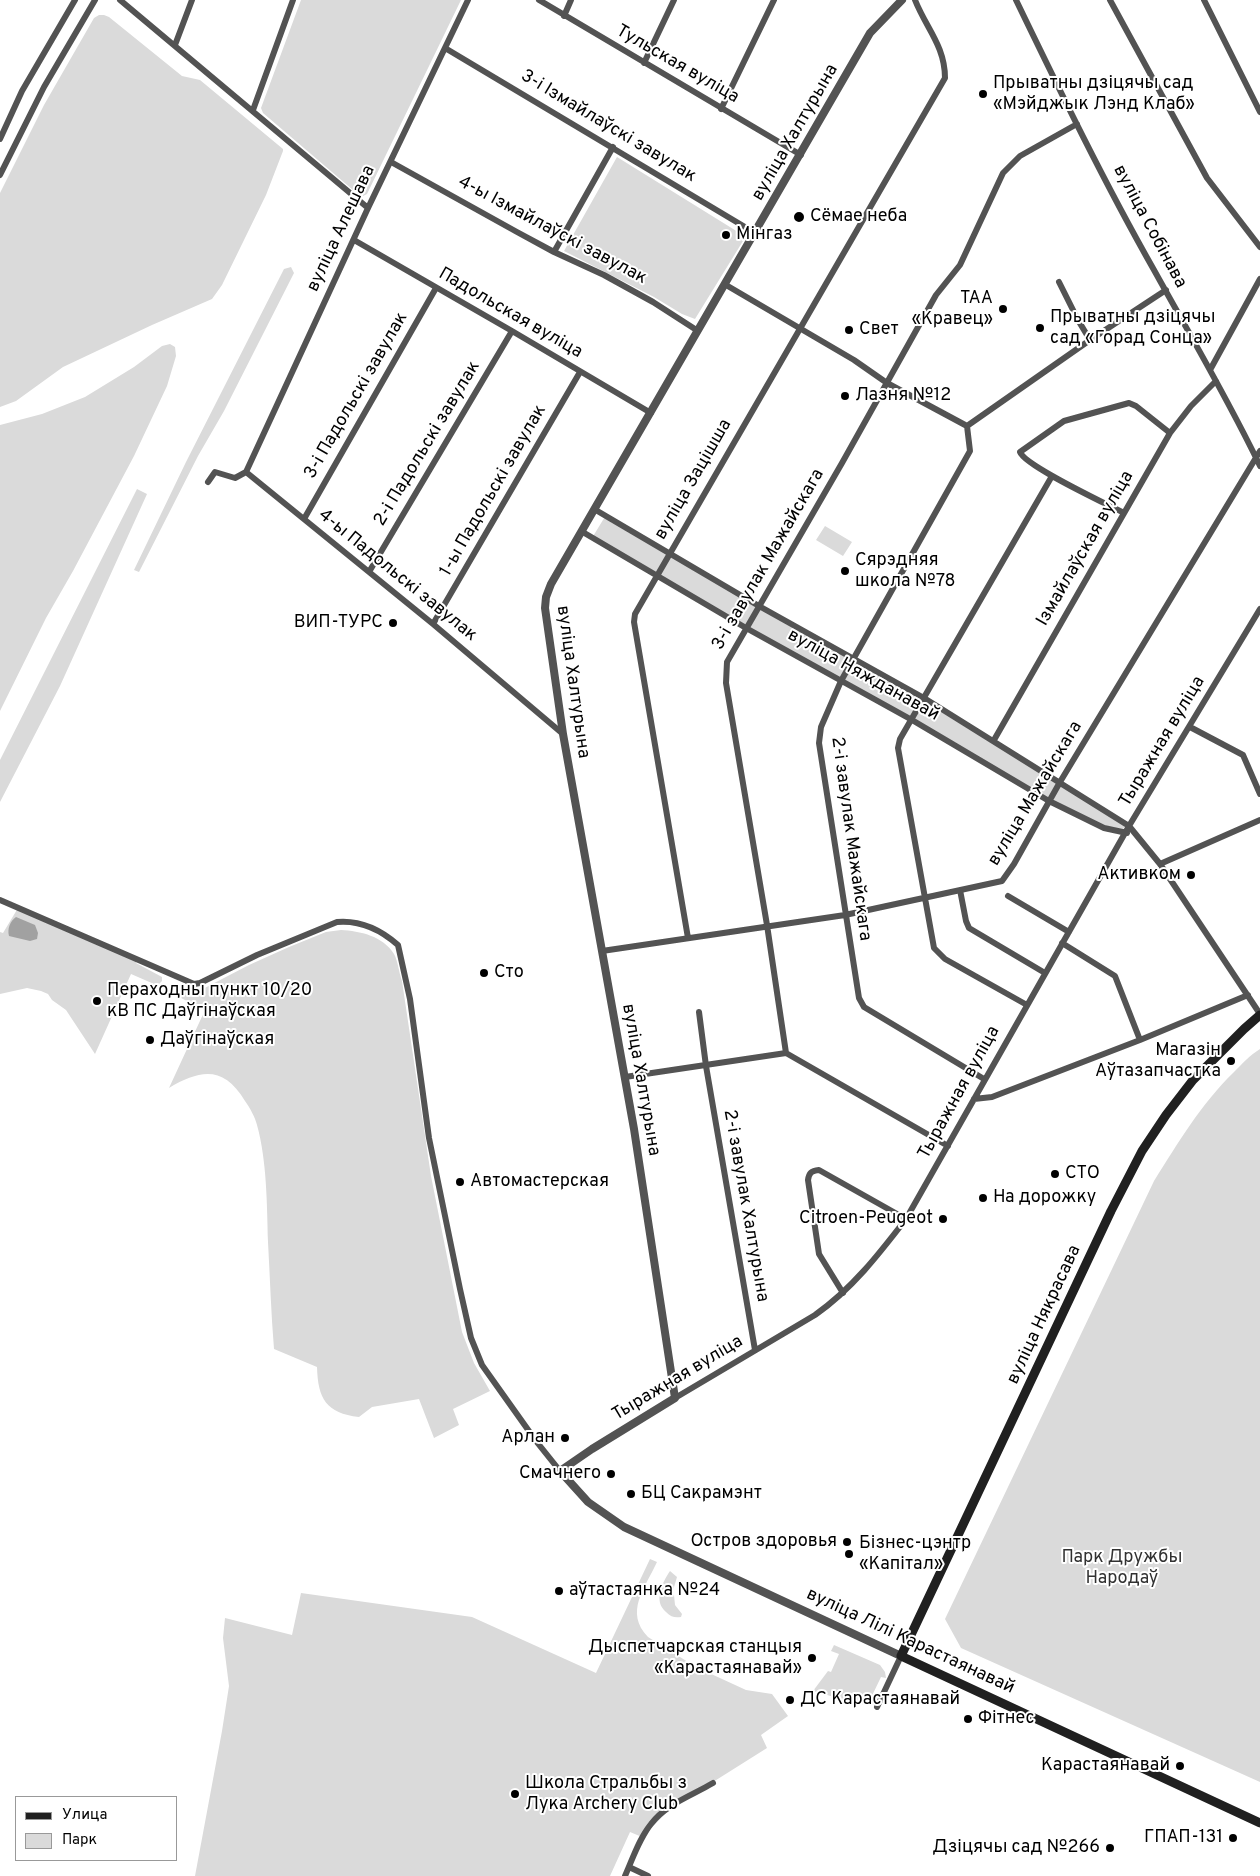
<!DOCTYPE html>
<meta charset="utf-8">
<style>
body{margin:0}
#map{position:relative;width:1260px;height:1876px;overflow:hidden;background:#fff;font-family:Overpass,sans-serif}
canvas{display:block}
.legend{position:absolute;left:15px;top:1796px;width:162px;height:65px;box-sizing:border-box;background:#fff;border:1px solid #999;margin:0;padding:6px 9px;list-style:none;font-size:15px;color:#000}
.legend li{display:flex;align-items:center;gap:10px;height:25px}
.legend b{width:25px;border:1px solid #999}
</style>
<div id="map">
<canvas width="1260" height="1876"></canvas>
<ul class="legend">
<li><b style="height:6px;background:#202020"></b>Улица</li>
<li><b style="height:14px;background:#dadada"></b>Парк</li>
</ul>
</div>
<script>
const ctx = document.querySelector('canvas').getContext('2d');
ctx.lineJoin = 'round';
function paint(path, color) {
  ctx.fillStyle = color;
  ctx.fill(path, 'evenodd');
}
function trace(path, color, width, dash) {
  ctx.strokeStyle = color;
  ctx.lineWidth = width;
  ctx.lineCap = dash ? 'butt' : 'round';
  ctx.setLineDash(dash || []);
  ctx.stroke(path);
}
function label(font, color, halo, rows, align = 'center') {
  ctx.font = font + ' Overpass,sans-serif';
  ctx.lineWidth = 4;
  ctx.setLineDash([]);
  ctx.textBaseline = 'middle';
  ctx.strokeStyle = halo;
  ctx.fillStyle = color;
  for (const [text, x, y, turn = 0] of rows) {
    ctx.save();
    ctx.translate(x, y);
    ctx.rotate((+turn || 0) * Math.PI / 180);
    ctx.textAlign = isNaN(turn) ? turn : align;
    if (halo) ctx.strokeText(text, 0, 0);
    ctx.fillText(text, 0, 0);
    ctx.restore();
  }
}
const green = new Path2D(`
 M301,0H461L367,194L363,196H360L263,113L261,108Z
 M99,15H104L109,17L182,76L200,80L283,149V151L266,195L222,285L212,299L152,325L63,367L16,401L0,407V193L44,105L94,18Z
 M617,157L738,232L743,241L695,319L682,314L654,297L564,251Z
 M291,267L294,273L224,411L198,456L139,572L134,570L186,462L284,269Z
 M170,344L175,347L176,356L167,386L134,456L73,571L46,618L0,711V425L42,414L85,397L134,367L162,346Z
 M137,489L147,494L60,686L0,802V760Z
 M606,515L829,644L1126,824L1121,833L1095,824L592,538Z
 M825,526L852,542L843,556L816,540Z
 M18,908L138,959L136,963L162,977V981L159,984H154L131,974L95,1054L66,1010L52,1000L48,994L41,991L27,988L0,994V932L3,933Z
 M341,930C360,931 383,936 394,954C398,961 399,973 402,981L431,1176L462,1332L474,1363L490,1391L453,1409L459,1425L434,1438L419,1399L372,1407L359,1417C326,1413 318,1399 317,1367L274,1349C271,1313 270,1278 268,1242C267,1205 267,1161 257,1125C255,1117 250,1108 245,1101C224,1066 201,1069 169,1088L205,1010L181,998L179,996L181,992H197L249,965L289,947L326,932Z
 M1260,1049V1782L961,1648L945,1619L1154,1181C1178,1143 1201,1104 1234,1072C1242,1064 1250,1055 1260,1049Z
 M650,1559L657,1562C645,1588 624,1612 648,1637L696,1667L746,1690L772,1694L788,1716L761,1735L767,1748L713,1782L677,1802L642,1837L630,1832L610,1876H195L222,1731L229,1686L223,1638L225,1618L292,1635L301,1593L472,1617L596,1673Z
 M670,1571L677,1577L672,1594L674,1595L675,1605L682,1614L681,1617C675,1618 671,1617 666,1612C653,1601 662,1583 670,1571Z
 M834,1645L880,1665L885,1672L886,1678L881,1677L869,1702L874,1705L859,1704L813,1691L828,1671L831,1672L839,1654L831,1651Z`);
const water = new Path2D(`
 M16,917L35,925L38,933L37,939L30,941L9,936C7,929 10,921 16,917Z`);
const minor = new Path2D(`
 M120,0L368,208
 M539,0L801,155
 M1016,0C1060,91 1104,182 1154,270C1190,335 1228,399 1260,466
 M1110,0L1207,178L1260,247
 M1204,0L1260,112
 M564,16L571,0
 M175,45L192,0
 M445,48L755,233
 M644,63L674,0
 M721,109L774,0
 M253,110L293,0
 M0,139L22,91L75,0
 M391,162L517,232L554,252L604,275L653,302L698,331
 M0,175L44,87L95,0
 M354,240L512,331L651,413
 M554,252L613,147
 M1059,282L1078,320L1090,340
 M726,285L854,360L887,383L967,426L970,451L841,681L821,727L819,743L859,998L864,1007L984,1079
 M1210,370L1260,279
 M967,426L1090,340L1166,290
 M246,472L433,624L563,734
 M208,482L215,472L235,478L246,472L368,208L468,0
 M594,509L759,606L924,698L1129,826L1160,864L1260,1014
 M1124,513C1107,504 1025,466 1020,452L1064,421L1129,403L1136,406L1170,433
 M304,519L436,288
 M581,531L746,628L912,720L1049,801L1104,828L1127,833
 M369,572L512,331
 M433,624L580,372
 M1190,727L1243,755L1260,794
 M994,740L1170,433L1191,406L1216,381
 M1160,864L1260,820
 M960,890L966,921L969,928L1045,973
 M1008,896L1069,932
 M0,900L194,984L200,983L257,955L337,922C360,920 381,930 398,945L410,999L429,1138L460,1289L471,1338L482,1365L536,1441L560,1471
 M688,938L634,622L635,614L945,78C945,46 926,28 915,0
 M1062,943L1115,976L1140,1040
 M602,951L845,915L1002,881L1014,864L1060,782L1260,451
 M1027,1005L945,959L934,948L898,748L900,739L1052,476
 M699,1012L706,1066L755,1350
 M786,1053L767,925L726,683L727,662L842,463L936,295L960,265L1003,173L1020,156L1077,124
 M786,1053L948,1146
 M625,1077L786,1053
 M974,1099L992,1097L1140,1040L1248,995
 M843,1293L819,1254L808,1180C809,1173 811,1171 819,1170L906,1219
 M675,1398L815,1315C852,1289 879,1254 906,1219L1129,826L1260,609
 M877,1707L901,1656
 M629,1867L648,1876
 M625,1876C633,1858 639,1839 651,1824C666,1804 693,1795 713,1783`);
const tertiary = new Path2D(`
 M901,1656L624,1527L588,1502L560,1471L592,1449L675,1398L634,1129L563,734L545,608L546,597L551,584L870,33L902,0`);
const secondary = new Path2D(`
 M1260,1015L1244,1029L1193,1080L1166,1115L1142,1151L1111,1211L901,1656L1260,1823`);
const markers = [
 [983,94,5,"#000"],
 [799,217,6,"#000"],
 [726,235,5,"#000"],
 [1003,309,5,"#000"],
 [1040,328,5,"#000"],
 [849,330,5,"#000"],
 [845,396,5,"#000"],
 [845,571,5,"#000"],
 [393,623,5,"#000"],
 [1191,875,5,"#000"],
 [484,973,5,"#000"],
 [97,1001,5,"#000"],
 [150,1040,5,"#000"],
 [1231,1061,5,"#000"],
 [1055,1174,5,"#000"],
 [460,1182,5,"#000"],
 [983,1198,5,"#000"],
 [943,1219,5,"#000"],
 [565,1438,5,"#000"],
 [611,1474,5,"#000"],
 [631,1494,5,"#000"],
 [847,1542,5,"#000"],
 [849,1554,5,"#000"],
 [559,1591,5,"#000"],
 [812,1658,5,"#000"],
 [790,1700,5,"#000"],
 [968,1719,5,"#000"],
 [1180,1766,5,"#000"],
 [515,1794,5,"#000"],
 [1233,1838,5,"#000"],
 [1110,1848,5,"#000"]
];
const streetNames = [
 ["Тульская вуліца",677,65,30],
 ["3-і Ізмайлаўскі завулак",608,127,31],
 ["вуліца Халтурына",796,133,-60],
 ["вуліца Собінава",1149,227,62],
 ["вуліца Алешава",342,229,-65],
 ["4-ы Ізмайлаўскі завулак",552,231,28],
 ["Падольская вуліца",510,314,30],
 ["3-і Падольскі завулак",357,396,-60],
 ["2-і Падольскі завулак",428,444,-59],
 ["вуліца Зацішша",694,480,-60],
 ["1-ы Падольскі завулак",494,491,-60],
 ["Ізмайлаўская вуліца",1086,549,-60],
 ["3-і завулак Мажайскага",769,560,-60],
 ["4-ы Падольскі завулак",397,576,39],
 ["вуліца Няжданавай",863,676,29],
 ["вуліца Халтурына",572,682,82],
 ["Тыражная вуліца",1163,742,-59],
 ["вуліца Мажайскага",1036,794,-59],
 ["2-і завулак Мажайскага",850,839,82],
 ["вуліца Халтурына",640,1080,80],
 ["Тыражная вуліца",960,1093,-61],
 ["2-і завулак Халтурына",745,1206,80],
 ["вуліца Някрасава",1045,1315,-65],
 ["Тыражная вуліца",678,1379,-31],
 ["вуліца Лілі Карастаянавай",910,1642,25]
];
const poiNames = [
 ["Прыватны дзіцячы сад",993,84],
 ["«Мэйджык Лэнд Клаб»",993,105],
 ["Сёмае неба",810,217],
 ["Мінгаз",736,235],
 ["ТАА",993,299,"right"],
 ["«Кравец»",993,320,"right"],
 ["Прыватны дзіцячы",1050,318],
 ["сад «Горад Сонца»",1050,339],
 ["Свет",859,330],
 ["Лазня №12",855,396],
 ["Сярэдняя",855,561],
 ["школа №78",855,582],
 ["ВИП-ТУРС",383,623,"right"],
 ["Активком",1181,875,"right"],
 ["Сто",494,973],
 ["Пераходны пункт 10/20",107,991],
 ["кВ ПС Даўгінаўская",107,1012],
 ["Даўгінаўская",160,1040],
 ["Магазін",1221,1051,"right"],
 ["Аўтазапчастка",1221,1072,"right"],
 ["СТО",1065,1174],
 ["Автомастерская",470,1182],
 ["На дорожку",993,1198],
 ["Citroen-Peugeot",933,1219,"right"],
 ["Арлан",555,1438,"right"],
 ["Смачнего",601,1474,"right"],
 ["БЦ Сакрамэнт",641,1494],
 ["Остров здоровья",837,1542,"right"],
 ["Бізнес-цэнтр",859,1544],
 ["«Капітал»",859,1565],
 ["аўтастаянка №24",569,1591],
 ["Дыспетчарская станцыя",802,1648,"right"],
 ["«Карастаянавай»",802,1669,"right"],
 ["ДС Карастаянавай",800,1700],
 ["Фітнес",978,1719],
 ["Карастаянавай",1170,1766,"right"],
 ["Школа Стральбы з",525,1784],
 ["Лука Archery Club",525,1805],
 ["ГПАП-131",1223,1838,"right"],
 ["Дзіцячы сад №266",1100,1848,"right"]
];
const parkNames = [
 ["Парк Дружбы",1122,1558],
 ["Народаў",1122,1579]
];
paint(green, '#dadada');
paint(water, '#a1a1a1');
trace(minor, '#535353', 6);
trace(tertiary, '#535353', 8);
trace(secondary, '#202020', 9);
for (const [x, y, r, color] of markers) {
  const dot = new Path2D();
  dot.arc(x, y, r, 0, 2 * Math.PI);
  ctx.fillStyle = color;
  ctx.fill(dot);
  trace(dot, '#fff', 2);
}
label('18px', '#000', '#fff', streetNames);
label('18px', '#000', '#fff', poiNames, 'left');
label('18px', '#313131', '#fff', parkNames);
</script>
